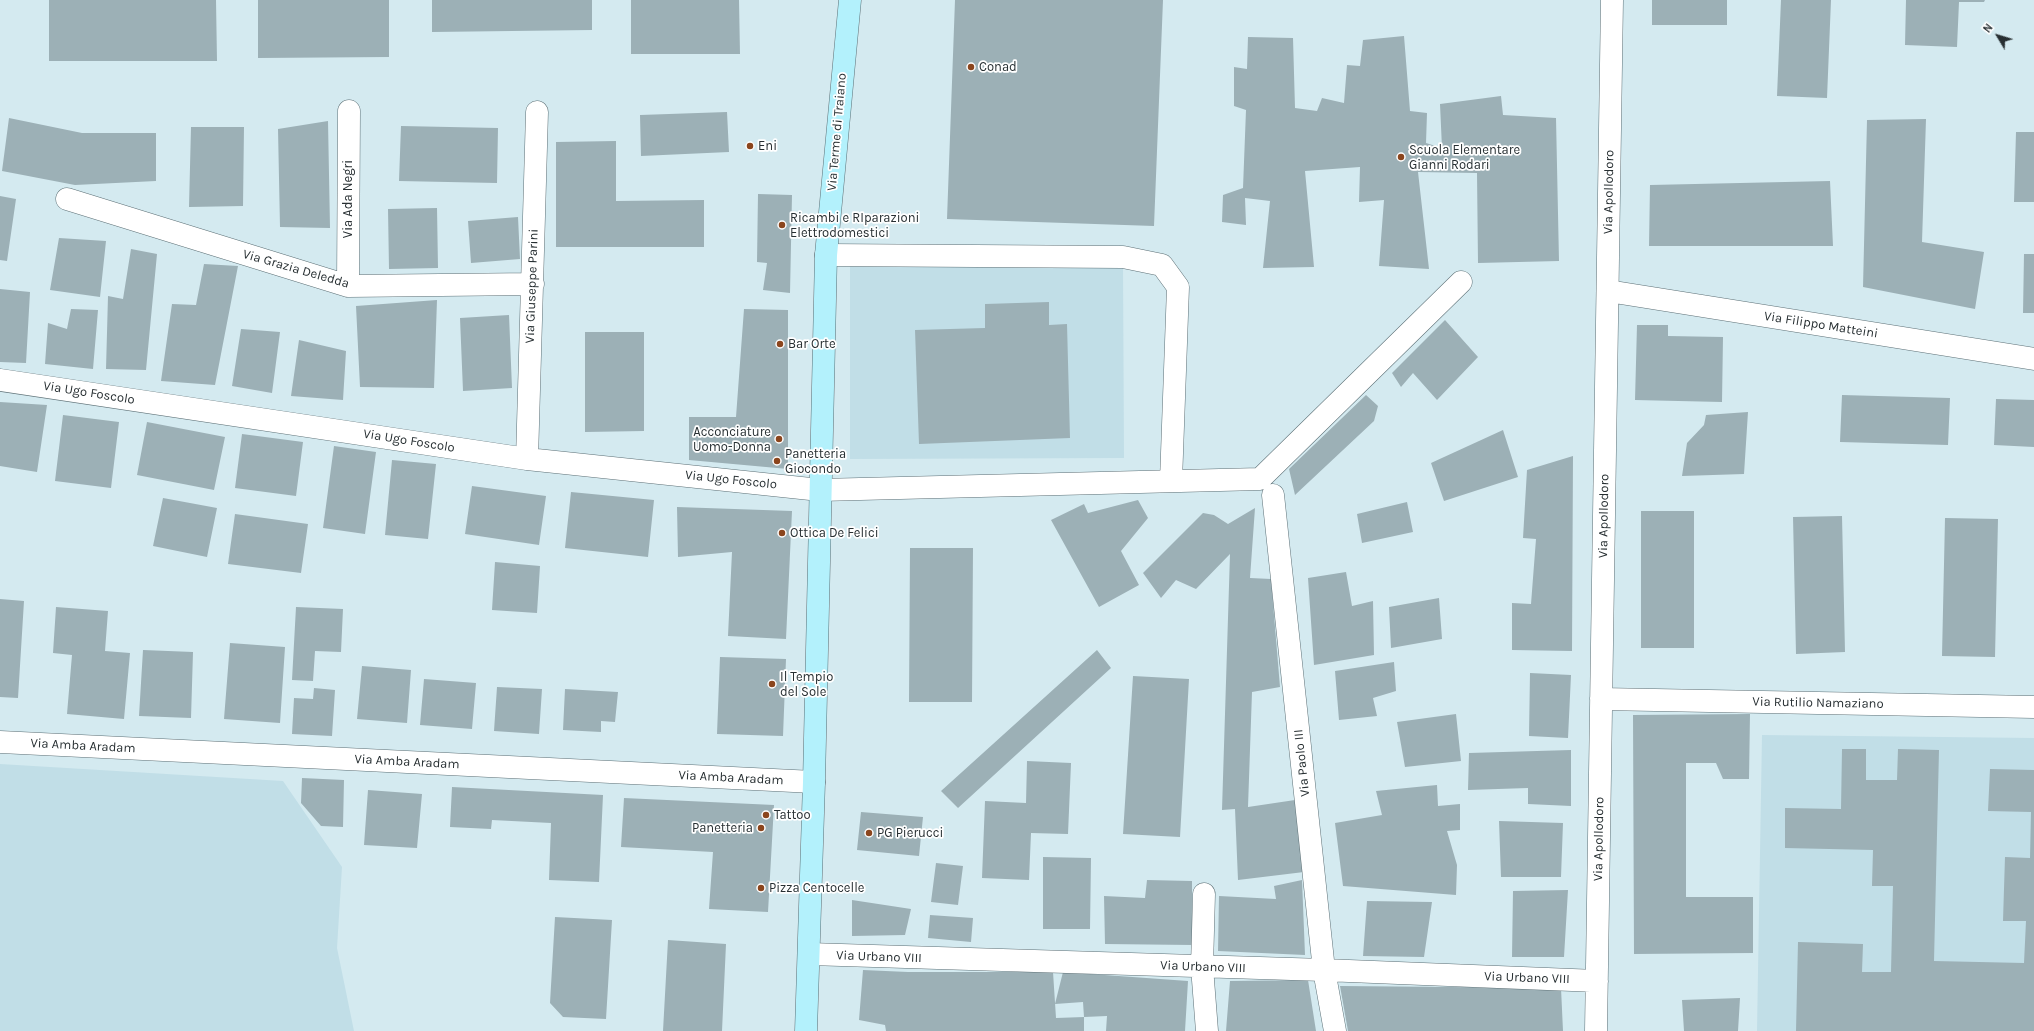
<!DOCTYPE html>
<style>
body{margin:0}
#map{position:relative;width:2034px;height:1031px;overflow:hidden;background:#d4eaf0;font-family:Karla,sans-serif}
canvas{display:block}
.north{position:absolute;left:1978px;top:16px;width:40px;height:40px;-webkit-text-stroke:3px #fff;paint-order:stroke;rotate:308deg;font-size:11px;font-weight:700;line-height:16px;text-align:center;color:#272f32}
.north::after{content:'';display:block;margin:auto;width:14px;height:18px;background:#272f32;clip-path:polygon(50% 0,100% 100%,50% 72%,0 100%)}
</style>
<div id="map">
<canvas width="2034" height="1031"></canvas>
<div class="north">N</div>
</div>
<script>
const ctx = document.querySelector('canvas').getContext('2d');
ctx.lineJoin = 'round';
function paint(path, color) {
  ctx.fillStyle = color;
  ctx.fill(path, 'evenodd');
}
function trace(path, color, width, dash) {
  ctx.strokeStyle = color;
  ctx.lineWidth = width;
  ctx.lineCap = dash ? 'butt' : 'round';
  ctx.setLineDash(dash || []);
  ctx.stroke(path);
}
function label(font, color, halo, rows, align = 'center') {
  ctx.font = font + ' Karla,sans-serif';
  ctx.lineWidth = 3.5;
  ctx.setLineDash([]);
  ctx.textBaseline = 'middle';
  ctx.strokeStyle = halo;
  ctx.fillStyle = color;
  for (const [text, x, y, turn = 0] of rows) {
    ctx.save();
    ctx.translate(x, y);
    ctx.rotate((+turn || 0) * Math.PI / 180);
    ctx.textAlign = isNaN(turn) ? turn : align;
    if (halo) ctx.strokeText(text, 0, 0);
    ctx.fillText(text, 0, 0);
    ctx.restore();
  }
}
const built = new Path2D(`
 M1123,265L1124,458L850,459V266Z
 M1762,735L2034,738V1031H1757Z
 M0,764L283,781L342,867L337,948L354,1031H0Z`);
const building = new Path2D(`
 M49,0H216L217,61H49Z
 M258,0H389V57L258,58Z
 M432,0H592V30L432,32Z
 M631,0H739L740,54H631Z
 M955,0H1163L1154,226L947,219Z
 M1652,0H1727V25H1652Z
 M1781,0H1831L1827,98L1777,96Z
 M1906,0H1985L1984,2H1959L1957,47L1905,45Z
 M1404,36L1410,111L1427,113L1426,143L1442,148L1440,104L1501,96L1503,115L1556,118L1559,261L1478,263L1477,173L1418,172L1429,269L1379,266L1384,200L1359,202L1360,167L1305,171L1314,267L1263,268L1270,201L1245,198L1246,225L1222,222L1223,195L1243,188L1246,110L1234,106V67L1247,69L1248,37L1293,38L1295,108L1317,111L1322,98L1344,103L1347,65L1360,66L1363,40Z
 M727,112L729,152L641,156L640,115Z
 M9,118L82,133H156V181L75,185L2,171Z
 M1926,119L1922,242L1984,252L1975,309L1863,287L1867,120Z
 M328,121L330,228L280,227L278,129Z
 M401,126L498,128L497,183L399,181Z
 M191,127H244L243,206L189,207Z
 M2016,132H2034V202H2014Z
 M616,141V201L704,200V247H556V142Z
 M1830,181L1833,246H1649L1650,185Z
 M758,194L792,195L790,293L763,290L767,263L757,262Z
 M0,196L16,199L7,261L0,260Z
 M437,208L438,268L389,269L388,209Z
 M518,217L520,259L471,263L468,221Z
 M59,238L106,241L100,297L50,290Z
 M131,249L157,254L146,370L106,369L108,296L123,299Z
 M2024,254H2034V313H2023Z
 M204,264L238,266L215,385L161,381L172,304L196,305Z
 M0,289L30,292L26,363L0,362Z
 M437,300L434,388L360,387L356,306Z
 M1049,302V325L1067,324L1070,438L919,444L915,330L985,328V304Z
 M71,309L98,310L93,369L45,364L48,323L67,329Z
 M744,309L788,310V469L689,460V417H736Z
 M509,315L512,388L463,391L460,318Z
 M1445,320L1478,357L1437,400L1413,373L1401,387L1392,373Z
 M1637,325H1668V336L1723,337L1722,402L1635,400Z
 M241,329L280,332L272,393L232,386Z
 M585,332H644V431L585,432Z
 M299,340L346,351L343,400L291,396Z
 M1366,395L1378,406L1374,421L1295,495L1289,469Z
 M1842,395L1950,398L1948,445L1840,442Z
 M1996,399L2034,400V447L1994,445Z
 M0,402L47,405L37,472L0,466Z
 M1748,412L1744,474L1682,476L1687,443L1704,425L1706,415Z
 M63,415L119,422L111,488L55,481Z
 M147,422L225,437L214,490L137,475Z
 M1503,430L1518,477L1444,501L1431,463Z
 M242,434L303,442L296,496L235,488Z
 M334,446L376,452L365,534L323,528Z
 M1573,456L1572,651L1512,650V603L1531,604L1536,539L1523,538L1527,470Z
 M392,460L436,464L428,539L385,535Z
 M472,486L546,496L539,545L465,534Z
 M571,492L654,500L648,557L565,548Z
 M163,498L217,508L207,557L153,546Z
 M1138,500L1148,518L1121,551L1139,585L1099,607L1051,520L1084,504L1088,513Z
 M1407,502L1413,532L1362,543L1357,514Z
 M677,507L792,511L786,639L728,636L732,552L678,557Z
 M1255,508L1250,578L1271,579L1280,687L1252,692L1248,807L1295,800L1304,872L1238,880L1235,809L1222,810L1230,554L1196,589L1176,580L1161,598L1143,573L1203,513L1214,515L1228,524Z
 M1641,511H1694V648H1641Z
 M235,514L308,524L301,573L228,564Z
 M1842,516L1845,652L1796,654L1793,517Z
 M1945,518L1998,519L1995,657L1942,656Z
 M910,548H973L972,702H909Z
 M495,562L540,566L537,613L492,610Z
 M1346,572L1352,606L1373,601L1374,655L1314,665L1308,578Z
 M1439,598L1442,639L1391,648L1389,607Z
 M0,599L24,601L18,698L0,697Z
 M56,607L108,611L105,651L130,653L124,719L67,714L72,655L53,653Z
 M296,607L343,609L341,652L315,651L313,681L292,680Z
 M230,643L285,647L280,723L224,719Z
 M143,650L193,652L191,718L139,716Z
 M1097,650L1111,668L958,808L941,791Z
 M720,657L786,659L783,736L717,734Z
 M1394,662L1396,691L1373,698L1377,716L1339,720L1335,671Z
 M362,666L411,670L407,723L357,719Z
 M1530,673L1571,675L1568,738L1529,736Z
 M1133,676L1189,679L1180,837L1123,834Z
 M424,679L476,683L472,729L420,725Z
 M497,687L542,689L539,734L494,731Z
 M314,688L335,690L332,736L292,734L294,698L313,699Z
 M565,689L618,692L615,722L601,721V732L563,730Z
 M1456,714L1461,761L1405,767L1397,722Z
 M1750,714L1749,779H1723L1716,763H1686V897H1753V953L1634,954L1633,715Z
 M1842,749H1866V780H1897L1898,749L1939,750L1934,961L2024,963L2026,921H2003L2005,857L2030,858L2031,812L1988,811L1990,769L2034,770V1031H1796L1798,942L1863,944L1862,972H1891L1893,886H1872L1873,850L1785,848V808L1841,809Z
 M1571,750V806L1528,804V788L1468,790L1469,753Z
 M1027,761L1071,763L1068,834L1031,833L1029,880L982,878L985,801L1026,803Z
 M302,778L344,780L343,827L321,826L301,803Z
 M1437,785L1438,806L1460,804V830L1447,831L1457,865L1456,895L1343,886L1335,823L1382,815L1376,791Z
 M452,787L603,795L599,882L549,880L551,823L492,820L491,829L450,827Z
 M368,790L422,794L417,848L364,845Z
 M624,798L774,805L768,912L709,909L713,852L621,847Z
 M861,812L923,817L919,856L857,850Z
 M1499,821L1563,823L1561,877H1501Z
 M1043,857L1091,858L1090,929H1043Z
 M936,863L963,866L958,905L931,902Z
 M1147,880L1192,881V945L1105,944L1104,896L1145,898Z
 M1302,880L1305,955L1218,951L1219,896L1276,899L1274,886Z
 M1568,890L1564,957H1512L1513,891Z
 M852,900L911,909L905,935L852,936Z
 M1367,901L1432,902L1424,957L1363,956Z
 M930,915L973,918L971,942L928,938Z
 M555,917L612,920L606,1019L563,1017L550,1003Z
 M668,940L726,944L722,1031H663Z
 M863,970L908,972H1053L1056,1018L1084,1017V1031H886L885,1025L859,1020Z
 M1063,972L1188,981L1185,1031H1106L1107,1016L1084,1017L1083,1002L1055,1004Z
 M1308,980L1316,1031H1226L1230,981Z
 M1340,986L1561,988L1563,1031H1348Z
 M1740,998L1738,1031H1684L1682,1000Z`);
const minor = new Path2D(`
 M67,199L348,286L533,284
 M826,255L1123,257L1162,265L1178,287L1171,481
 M348,286L349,111
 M1608,291L2034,359
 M0,380L527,459L820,490L1260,479L1461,282
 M527,459L537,112
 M1273,495L1324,970L1335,1031
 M1601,699L2034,707
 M0,742L814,782
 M1204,894L1202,967L1207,1031
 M809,954L1324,970L1597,981
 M1596,1031L1612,0`);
const secondary = new Path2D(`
 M806,1031L814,782L826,255L850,0`);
const markers = [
 [971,67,4,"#8b451d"],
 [750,146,4,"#8b451d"],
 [1401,157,4,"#8b451d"],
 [782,225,4,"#8b451d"],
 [780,344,4,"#8b451d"],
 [779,439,4,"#8b451d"],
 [777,461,4,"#8b451d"],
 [782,533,4,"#8b451d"],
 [772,684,4,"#8b451d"],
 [766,815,4,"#8b451d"],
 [761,828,4,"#8b451d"],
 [869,833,4,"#8b451d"],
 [761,888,4,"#8b451d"]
];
const poiNames = [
 ["Conad",979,67],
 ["Eni",758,146],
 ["Scuola Elementare",1409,150],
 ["Gianni Rodari",1409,165],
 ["Ricambi e RIparazioni",790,218],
 ["Elettrodomestici",790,233],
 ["Bar Orte",788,344],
 ["Acconciature",771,432,"right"],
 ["Uomo-Donna",771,447,"right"],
 ["Panetteria",785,454],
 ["Giocondo",785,469],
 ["Ottica De Felici",790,533],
 ["Il Tempio",780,677],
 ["del Sole",780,692],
 ["Tattoo",774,815],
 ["Panetteria",753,828,"right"],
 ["PG Pierucci",877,833],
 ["Pizza Centocelle",769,888]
];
const streetNames = [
 ["Via Terme di Traiano",837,132,-85],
 ["Via Apollodoro",1609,192,-89],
 ["Via Ada Negri",348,199,-90],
 ["Via Grazia Deledda",296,269,16],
 ["Via Giuseppe Parini",532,286,-88],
 ["Via Filippo Matteini",1821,325,9],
 ["Via Ugo Foscolo",89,393,9],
 ["Via Ugo Foscolo",409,441,9],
 ["Via Ugo Foscolo",731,480,6],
 ["Via Apollodoro",1604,516,-89],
 ["Via Rutilio Namaziano",1818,703,1],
 ["Via Amba Aradam",83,746,3],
 ["Via Amba Aradam",407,762,3],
 ["Via Paolo III",1302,763,-96],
 ["Via Amba Aradam",731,778,3],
 ["Via Apollodoro",1599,839,-89],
 ["Via Urbano VIII",879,957,2],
 ["Via Urbano VIII",1203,967,2],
 ["Via Urbano VIII",1527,978,2]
];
paint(built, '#c1dee7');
paint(building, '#9cb0b6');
trace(minor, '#5d7076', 23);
trace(secondary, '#5d7076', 23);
trace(minor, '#fff', 22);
trace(secondary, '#b3f1fc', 22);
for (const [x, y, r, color] of markers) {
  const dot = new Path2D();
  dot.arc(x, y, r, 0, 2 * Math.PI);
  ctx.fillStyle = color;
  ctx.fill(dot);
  trace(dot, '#fff', 1.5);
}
label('13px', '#272f32', '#fff', poiNames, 'left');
label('13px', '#272f32', '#fff', streetNames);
</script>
